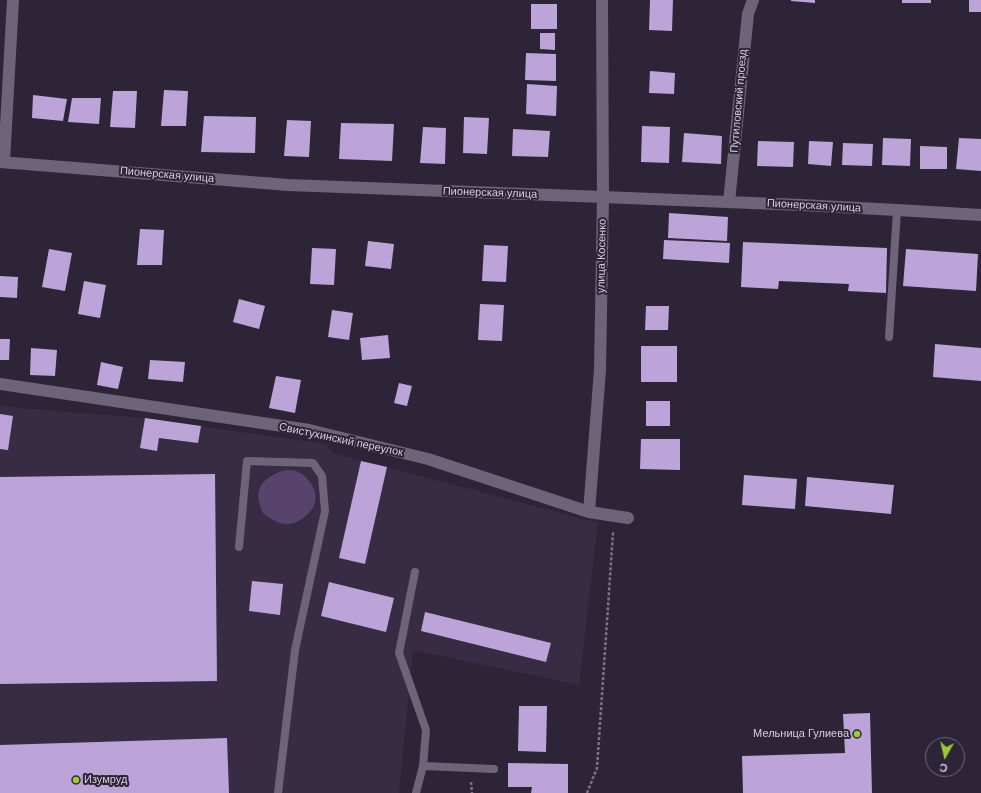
<!DOCTYPE html>
<meta charset="utf-8">
<style>
body{margin:0}
#map{position:relative;width:981px;height:793px;overflow:hidden;background:#2d2437;font-family:Helvetica,sans-serif}
canvas{display:block}
.north{position:absolute;left:925px;top:737px;width:40px;height:40px;box-sizing:border-box;background:#2d2437;border:1px solid #716979;border-radius:50%;rotate:188deg;font-size:11px;font-weight:700;line-height:16px;text-align:center;color:#d6d0dd}
.north::after{content:'';display:block;margin:auto;width:14px;height:18px;background:#9bcb32;clip-path:polygon(50% 0,100% 100%,50% 72%,0 100%)}
</style>
<div id="map">
<canvas width="981" height="793"></canvas>
<div class="north">С</div>
</div>
<script>
const ctx = document.querySelector('canvas').getContext('2d');
ctx.lineJoin = 'round';
function paint(path, color) {
  ctx.fillStyle = color;
  ctx.fill(path, 'evenodd');
}
function trace(path, color, width, dash) {
  ctx.strokeStyle = color;
  ctx.lineWidth = width;
  ctx.lineCap = dash ? 'butt' : 'round';
  ctx.setLineDash(dash || []);
  ctx.stroke(path);
}
function label(font, color, halo, rows, align = 'center') {
  ctx.font = font + ' Helvetica,sans-serif';
  ctx.lineWidth = 4;
  ctx.setLineDash([]);
  ctx.textBaseline = 'middle';
  ctx.strokeStyle = halo;
  ctx.fillStyle = color;
  for (const [text, x, y, turn = 0] of rows) {
    ctx.save();
    ctx.translate(x, y);
    ctx.rotate((+turn || 0) * Math.PI / 180);
    ctx.textAlign = isNaN(turn) ? turn : align;
    if (halo) ctx.strokeText(text, 0, 0);
    ctx.fillText(text, 0, 0);
    ctx.restore();
  }
}
const built = new Path2D(`
 M0,405L30,409L145,418L326,444L333,453L361,461L387,467L598,523L579,685L413,650L399,793H0Z`);
const green = new Path2D(`
 M286,470C290,470 295,470 298,472C309,477 320,493 314,505C310,515 295,526 285,524C277,523 269,518 263,513C261,510 260,505 259,501C255,483 271,474 286,470Z`);
const building = new Path2D(`
 M650,0H673L672,31L649,30Z
 M791,0H815V3L791,1Z
 M902,0H931V3H902Z
 M969,0H981V12H969Z
 M531,4H557V29H531Z
 M540,33H555V50L540,49Z
 M526,53L556,54V81L525,80Z
 M650,71L675,73L674,94L649,93Z
 M527,84L557,86L556,116L526,114Z
 M164,90L188,91L186,126H161Z
 M113,91H137L135,128L110,127Z
 M33,95L67,99L63,121L32,118Z
 M72,98H101L99,124L68,122Z
 M204,116L256,117L255,153L201,152Z
 M464,117L489,118L487,154L463,153Z
 M287,120L311,121L309,157L284,156Z
 M341,123L394,124L392,161L339,159Z
 M642,126L670,127L669,163L641,162Z
 M423,127L446,128L445,164L420,163Z
 M513,129L550,131L548,157L512,156Z
 M684,133L722,136L721,164L682,162Z
 M883,138L911,139L910,166L882,165Z
 M959,138L981,139V171L956,169Z
 M758,141L794,142L793,167L757,166Z
 M809,141L833,142L831,166L808,164Z
 M843,143L873,144L872,166L842,165Z
 M920,146L947,147V169H920Z
 M669,213L728,217L727,241L668,238Z
 M140,229L164,230L162,265H137Z
 M664,240L730,243L729,263L663,259Z
 M368,241L394,244L391,269L365,266Z
 M743,242L887,248L886,293L848,291L849,284L779,281L778,289L741,287Z
 M484,245L508,246L506,282L482,281Z
 M312,248L336,249L334,285L310,284Z
 M49,249L72,253L65,291L42,287Z
 M906,249L978,254L976,291L903,286Z
 M0,276L18,277L17,298L0,297Z
 M84,281L106,285L100,318L78,314Z
 M239,299L265,306L259,329L233,322Z
 M480,304L504,305L502,341L478,340Z
 M646,306H669L668,330H645Z
 M332,310L353,313L349,340L328,337Z
 M388,335L390,358L362,360L360,338Z
 M0,339H10L9,360H0Z
 M935,344L981,348V381L933,377Z
 M641,346H677V382H641Z
 M31,348L57,350L55,376L30,375Z
 M150,360L185,362L183,382L148,379Z
 M101,362L123,367L118,389L97,385Z
 M276,376L301,380L295,413L269,408Z
 M399,383L412,386L407,406L394,403Z
 M646,401H670V426H646Z
 M0,414L13,416L8,450L0,449Z
 M145,418L201,426L198,443L159,438L157,451L140,448Z
 M641,439H680V470L640,469Z
 M361,461L387,467L365,564L339,558Z
 M215,474L217,681L0,684V477Z
 M744,475L797,479L795,509L742,505Z
 M807,477L894,485L891,514L805,506Z
 M252,581L283,584L280,615L249,611Z
 M329,582L394,598L386,632L321,616Z
 M425,612L551,643L546,662L421,631Z
 M519,706H547L546,752L518,751Z
 M870,713L872,793H743L742,756L845,753L843,714Z
 M227,738L229,793H0V745Z
 M508,763L568,764V793H531L532,787H508Z`);
const path = new Path2D(`
 M471,782L472,793
 M587,793L597,768L613,533L611,532`);
const lane = new Path2D(`
 M889,337L897,210
 M239,547L247,461L313,463L322,476L325,511L295,650L278,793
 M415,572L399,653L426,730L423,766L416,793
 M423,766L494,769`);
const street = new Path2D(`
 M0,162L288,185L603,197L801,205L897,210L981,215
 M4,162L13,0
 M729,202L748,14L753,0
 M0,384L309,430L428,459L589,512L628,518
 M589,512L600,370L603,197L602,0`);
const markers = [
 [857,734,4,"#9bcb32"],
 [76,780,4,"#9bcb32"]
];
const streetNames = [
 ["Путиловский проезд",739,101,-85],
 ["Пионерская улица",167,175,5],
 ["Пионерская улица",490,193,2],
 ["Пионерская улица",814,206,3],
 ["улица Косенко",602,256,-89],
 ["Свистухинский переулок",341,440,12]
];
const poiNames = [
 ["Мельница Гулиева",849,734],
 ["Изумруд",84,780,"left"]
];
paint(built, '#382c45');
paint(green, '#57436c');
paint(building, '#bca3d8');
trace(path, '#7c7585', 2.5, [3, 2]);
trace(lane, '#6e647a', 8);
trace(street, '#6e647a', 12);
for (const [x, y, r, color] of markers) {
  const dot = new Path2D();
  dot.arc(x, y, r, 0, 2 * Math.PI);
  ctx.fillStyle = color;
  ctx.fill(dot);
  trace(dot, '#2d2437', 1.5);
}
label('11px', '#d6d0dd', '#2d2437', streetNames);
label('11px', '#d6d0dd', '#2d2437', poiNames, 'right');
</script>
